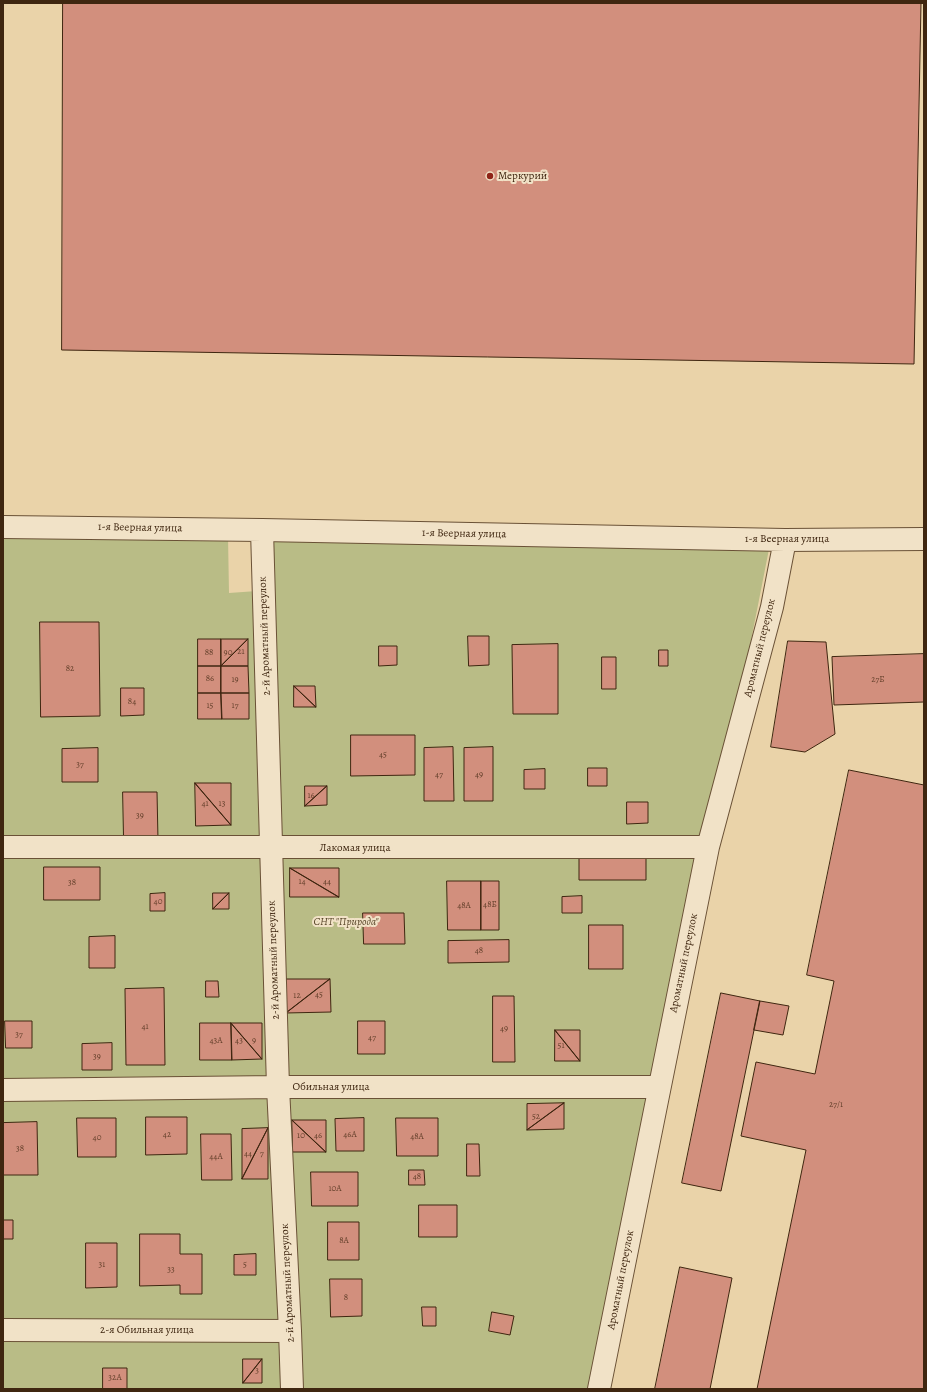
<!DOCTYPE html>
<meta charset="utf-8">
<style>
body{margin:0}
#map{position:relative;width:927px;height:1392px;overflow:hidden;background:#ead3a9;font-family:Alegreya,serif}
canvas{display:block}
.frame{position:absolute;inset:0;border:4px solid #3f2610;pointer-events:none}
</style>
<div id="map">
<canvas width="927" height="1392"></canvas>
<div class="frame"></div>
</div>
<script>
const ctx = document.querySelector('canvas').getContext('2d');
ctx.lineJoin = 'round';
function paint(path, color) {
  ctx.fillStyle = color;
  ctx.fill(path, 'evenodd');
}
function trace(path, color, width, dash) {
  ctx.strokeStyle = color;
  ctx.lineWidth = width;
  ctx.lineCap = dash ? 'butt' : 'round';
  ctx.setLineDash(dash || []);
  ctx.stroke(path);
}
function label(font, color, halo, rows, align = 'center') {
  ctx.font = font + ' Alegreya,serif';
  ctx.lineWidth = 4;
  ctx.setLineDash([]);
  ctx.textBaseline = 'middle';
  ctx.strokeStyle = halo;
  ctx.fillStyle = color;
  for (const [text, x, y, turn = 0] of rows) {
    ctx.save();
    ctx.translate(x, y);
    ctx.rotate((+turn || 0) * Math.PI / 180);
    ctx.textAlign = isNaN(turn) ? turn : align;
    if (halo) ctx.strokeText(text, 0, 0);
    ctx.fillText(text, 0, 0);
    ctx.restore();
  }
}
const green = new Path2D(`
 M3,533L228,536L229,593L257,591L258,537L769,549L604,1389H3Z`);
const building = new Path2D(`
 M63,3H921L914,364L62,350Z
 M40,622H99L100,716L41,717Z
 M468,636H489V665L469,666Z
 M198,639H221V666H198Z
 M221,639H248L221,666Z
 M248,639V666H221Z
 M788,641L826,642L835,734L805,752L771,747Z
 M558,644V714H513L512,645Z
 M379,646H397V665L379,666Z
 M659,650H668V666H659Z
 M924,654V702L834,705L832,657Z
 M602,657H616V689H602Z
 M198,666H221V693H198Z
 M221,666H248L249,693H221Z
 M294,686L316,707H294Z
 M294,686H315L316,707Z
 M121,688H144V715L121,716Z
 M198,693H221L222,719H198Z
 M221,693H249V719H222Z
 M351,735H415V775L351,776Z
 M453,747L454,801H424V748Z
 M493,747V801H464V748Z
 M98,748V782H62V749Z
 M588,768H607V786H588Z
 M545,769V789H524V770Z
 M849,770L924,785V1389H757L806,1150L741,1136L756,1062L815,1074L834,981L807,975Z
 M195,783H231V825Z
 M195,783L231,825L196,826Z
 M305,786H327L305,806Z
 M327,786V805L305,806Z
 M123,792H157L158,840L124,841Z
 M627,802H648V823L627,824Z
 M646,853V880H579V854Z
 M44,867H100V900H44Z
 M290,868L339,897H290Z
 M290,868H339V897Z
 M447,881H481V930H448Z
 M481,881H499V930H481Z
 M165,893V911H150V894Z
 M213,893H229L213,909Z
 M229,893V909H213Z
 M582,896V913H562V897Z
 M363,913H404L405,944H364Z
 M589,925H623V969H589Z
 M115,936V968H89V937Z
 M509,940V962L448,963V941Z
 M285,979H330L286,1013Z
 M330,979L331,1012L286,1013Z
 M206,981H218L219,997H206Z
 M164,988L165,1065H126L125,989Z
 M721,993L760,1001L721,1191L682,1183Z
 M493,996H514L515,1062H493Z
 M760,1001L789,1006L783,1035L754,1030Z
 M5,1021H32V1048H6Z
 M358,1021H385V1054H358Z
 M200,1023H231L232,1060H200Z
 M231,1023L262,1059L232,1060Z
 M231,1023H262V1059Z
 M555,1030L580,1061H555Z
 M555,1030H580V1061Z
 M112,1043V1070H82V1044Z
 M564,1103L527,1130V1104Z
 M564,1103V1129L527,1130Z
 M146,1117H187V1154L146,1155Z
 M77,1118H116V1157H78Z
 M364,1118V1151H336L335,1119Z
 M396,1118H438V1156H397Z
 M292,1120L326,1152H293Z
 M292,1120H326V1152Z
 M37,1122L38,1175H3V1123Z
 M268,1128L242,1179V1129Z
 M268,1128V1179H242Z
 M201,1134H231L232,1180H202Z
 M467,1144H479L480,1176H467Z
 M409,1170H424L425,1185H409Z
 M311,1172H358V1206H312Z
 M419,1205H457V1237H419Z
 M3,1220H13V1239H3Z
 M328,1222H359V1260H328Z
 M140,1234H180V1254H202V1294H180V1285L140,1286Z
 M86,1243H117V1287L86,1288Z
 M256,1254V1275H234V1255Z
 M680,1267L732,1278L710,1389H655Z
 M330,1279H362V1316L331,1317Z
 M422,1307H436V1326H423Z
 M492,1312L514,1316L510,1335L489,1331Z
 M243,1359H262L243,1383Z
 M262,1359V1383H243Z
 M103,1368H127V1389H103Z`);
const minor = new Path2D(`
 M3,527L262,530L785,540L924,539
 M262,530L278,1087L290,1331L292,1389
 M3,847H708
 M3,1090L278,1087H659
 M3,1330L290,1331
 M599,1389L708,847L772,607L785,540`);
const markers = [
 [490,176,4,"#8f2418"]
];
const numberNames = [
 ["21",241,652],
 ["88",209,653],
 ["90",228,653],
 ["82",70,669],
 ["86",210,679],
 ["19",235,680],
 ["27Б",878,680],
 ["84",132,702],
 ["15",210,706],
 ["17",235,706],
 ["45",383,755],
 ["37",80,765],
 ["47",439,775],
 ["49",479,775],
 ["16",311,796],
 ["41",205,804],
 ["13",222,804],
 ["39",140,816],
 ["14",302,882],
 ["44",327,882],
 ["38",72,883],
 ["40",158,902],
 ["48Б",490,905],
 ["48А",464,906],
 ["48",479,951],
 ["45",319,995],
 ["12",297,996],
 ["41",145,1027],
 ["49",504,1029],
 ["37",19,1035],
 ["47",372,1038],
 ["43А",216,1041],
 ["43",239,1041],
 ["9",254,1041],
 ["51",561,1046],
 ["39",97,1057],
 ["27/1",836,1105],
 ["52",536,1117],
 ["42",167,1135],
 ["46А",350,1135],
 ["10",301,1136],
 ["46",318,1136],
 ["48А",417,1137],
 ["40",97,1138],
 ["38",20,1149],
 ["44",248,1154],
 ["7",262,1154],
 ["44А",216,1157],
 ["48",417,1177],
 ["10А",335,1189],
 ["8А",344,1241],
 ["31",102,1265],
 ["5",245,1265],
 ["33",171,1270],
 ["8",346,1298],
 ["3",257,1371],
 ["32А",115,1378]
];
const poiNames = [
 ["Меркурий",498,176]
];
const streetNames = [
 ["1-я Веерная улица",140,528,1],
 ["1-я Веерная улица",464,534,1],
 ["1-я Веерная улица",787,539],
 ["2-й Ароматный переулок",265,636,-92],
 ["Ароматный переулок",760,648,-76],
 ["Лакомая улица",355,848],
 ["2-й Ароматный переулок",274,960,-92],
 ["Ароматный переулок",684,963,-78],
 ["Обильная улица",331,1087],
 ["Ароматный переулок",621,1280,-79],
 ["2-й Ароматный переулок",288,1283,-93],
 ["2-я Обильная улица",147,1330]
];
const parkNames = [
 ["СНТ \"Природа\"",346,922]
];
paint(green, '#b9bc86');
paint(building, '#d28f7d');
trace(building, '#3f2610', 1);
trace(minor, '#6a5136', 24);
trace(minor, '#f1e2c7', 22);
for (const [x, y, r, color] of markers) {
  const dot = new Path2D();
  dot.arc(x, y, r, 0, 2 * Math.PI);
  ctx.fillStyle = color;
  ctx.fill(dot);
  trace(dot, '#f1e2c7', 1.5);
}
label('9px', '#64402b', null, numberNames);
label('11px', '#3f2610', '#f1e2c7', poiNames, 'left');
label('11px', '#3f2610', '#f1e2c7', streetNames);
label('italic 11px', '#574428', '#f1e2c7', parkNames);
</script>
